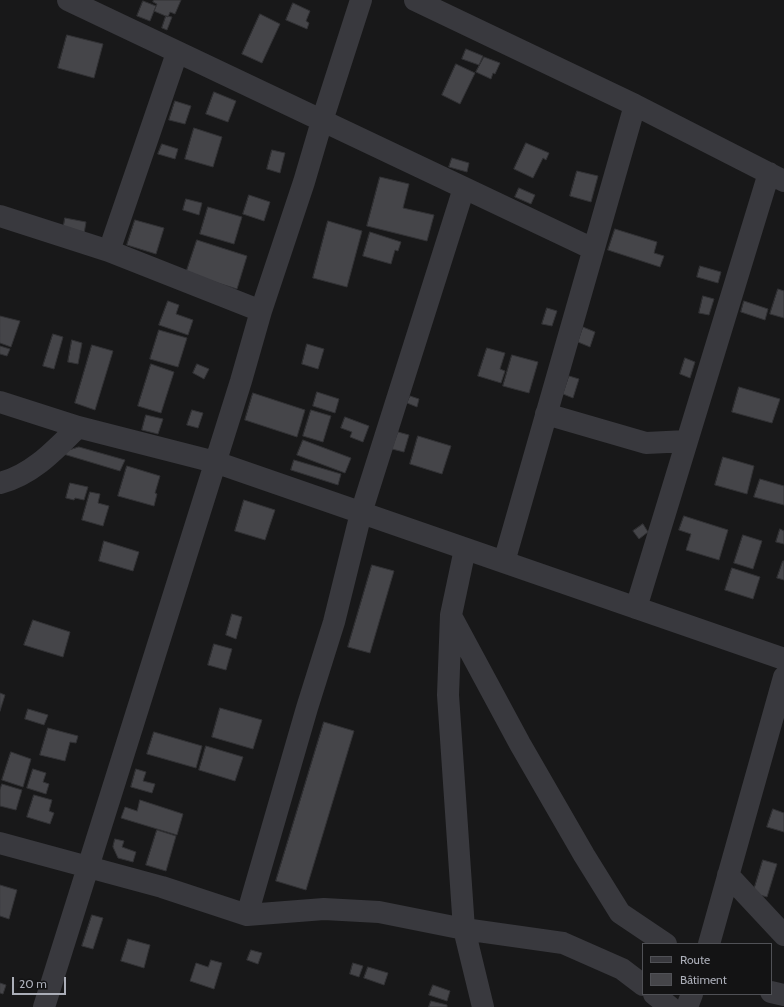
<!DOCTYPE html>
<meta charset="utf-8">
<style>
body{margin:0}
#map{position:relative;width:784px;height:1007px;overflow:hidden;background:#181819;font-family:Cabin,sans-serif}
canvas{display:block}
.legend{position:absolute;left:642px;top:943px;width:130px;height:52px;box-sizing:border-box;background:#131314;border:1px solid #505156;margin:0;padding:5px 7px;list-style:none;font-size:12px;color:#abaeb8}
.legend li{display:flex;align-items:center;gap:8px;height:20px}
.legend b{width:20px;border:1px solid #505156}
.scale{position:absolute;left:12px;top:977px;width:54px;height:18px;box-sizing:border-box;border:2px solid #abaeb8;border-top:0;padding-left:5px;font-size:12px;line-height:14px;white-space:nowrap;color:#abaeb8;-webkit-text-stroke:3px #131314;paint-order:stroke}
</style>
<div id="map">
<canvas width="784" height="1007"></canvas>
<ul class="legend">
<li><b style="height:5px;background:#39393e"></b>Route</li>
<li><b style="height:11px;background:#454549"></b>Bâtiment</li>
</ul>
<div class="scale">20 m</div>
</div>
<script>
const ctx = document.querySelector('canvas').getContext('2d');
ctx.lineJoin = 'round';
function paint(path, color) {
  ctx.fillStyle = color;
  ctx.fill(path, 'evenodd');
}
function trace(path, color, width, dash) {
  ctx.strokeStyle = color;
  ctx.lineWidth = width;
  ctx.lineCap = dash ? 'butt' : 'round';
  ctx.setLineDash(dash || []);
  ctx.stroke(path);
}
const building = new Path2D(`
 M154,0H181L175,14L170,12L168,17L154,11L157,4L153,2Z
 M143,1L156,6L150,21L137,16Z
 M293,3L310,11L306,21L309,23L307,29L286,20Z
 M260,14L280,24L262,63L242,54Z
 M166,16L172,17L167,30L162,28Z
 M67,35L103,44L94,78L58,68Z
 M466,49L483,56L479,65L462,59Z
 M484,57L500,63L495,74L493,73L491,79L476,72Z
 M456,64L475,73L460,104L442,95Z
 M214,92L236,101L228,122L206,114Z
 M175,101L191,106L185,124L169,120Z
 M194,128L222,137L213,167L185,159Z
 M526,143L549,153L546,160L543,158L533,178L514,169Z
 M162,144L178,149L175,159L158,154Z
 M272,150L285,153L280,173L267,169Z
 M452,158L469,163L467,172L449,167Z
 M577,171L598,176L591,202L570,196Z
 M380,177L409,184L403,208L434,215L427,241L367,226Z
 M519,188L535,195L531,204L515,197Z
 M249,195L270,202L264,221L243,214Z
 M186,199L202,203L199,215L183,210Z
 M208,207L242,217L234,244L200,234Z
 M65,218L86,222L84,234L63,230Z
 M135,220L164,228L156,254L127,245Z
 M328,221L362,231L347,287L313,278Z
 M615,229L657,242L654,253L664,256L660,267L608,250Z
 M370,232L401,242L398,251L395,250L391,264L363,256Z
 M197,240L247,256L237,289L186,273Z
 M700,266L721,272L718,283L697,277Z
 M778,289L784,291V318L770,314Z
 M703,296L714,299L709,315L699,313Z
 M168,301L179,305L176,314L193,320L188,335L159,325Z
 M744,301L768,309L765,320L741,312Z
 M547,308L557,311L552,326L542,324Z
 M0,316L20,321L11,347L0,343Z
 M583,327L595,332L590,347L578,342Z
 M159,330L187,338L178,367L150,359Z
 M53,334L63,337L54,369L43,366Z
 M72,340L82,343L78,364L68,362Z
 M307,344L324,349L318,369L302,364Z
 M92,345L113,351L95,410L75,403Z
 M0,346L10,349L7,356L0,354Z
 M487,348L505,353L500,369L505,371L501,383L478,376Z
 M512,355L538,362L529,393L503,386Z
 M685,358L695,362L690,378L680,374Z
 M151,364L174,372L161,413L138,406Z
 M197,364L209,369L204,379L193,373Z
 M569,376L579,379L573,398L563,394Z
 M739,387L780,399L772,423L732,412Z
 M317,392L339,399L335,413L313,406Z
 M253,393L305,410L297,437L245,420Z
 M410,396L419,399L417,407L407,403Z
 M192,410L203,413L198,428L187,425Z
 M311,410L331,416L323,442L303,436Z
 M146,415L163,419L158,434L142,430Z
 M345,417L369,426L363,442L350,437L352,432L341,428Z
 M398,432L409,435L404,452L392,449Z
 M418,436L451,446L442,474L410,464Z
 M303,440L351,458L345,473L297,455Z
 M79,447L125,460L120,471L60,453Z
 M723,457L754,466L747,494L715,485Z
 M294,460L341,474L338,485L291,470Z
 M127,466L160,476L155,493L157,494L154,506L118,496Z
 M760,479L784,486V505L754,497Z
 M70,483L88,487L84,500L75,498L74,500L66,498Z
 M90,492L100,494L98,503L109,506L103,526L82,520Z
 M244,500L275,510L265,540L235,531Z
 M684,516L728,530L719,560L686,550L691,534L679,530Z
 M643,524L648,532L639,539L633,531Z
 M780,529L784,531V544L776,542Z
 M743,535L762,541L753,569L734,563Z
 M104,541L139,552L133,571L99,561Z
 M783,561H784V580L777,578Z
 M372,565L394,571L370,653L348,647Z
 M732,568L760,577L753,599L725,590Z
 M232,614L242,617L236,639L226,635Z
 M33,620L70,632L63,657L24,645Z
 M214,644L232,649L226,670L208,665Z
 M0,693L5,695L0,711Z
 M220,708L262,720L253,749L212,737Z
 M28,709L48,715L44,725L25,719Z
 M324,722L354,731L306,890L276,881Z
 M48,728L78,736L76,743L70,742L65,761L40,755Z
 M154,732L202,746L196,768L147,754Z
 M206,746L243,757L235,781L199,770Z
 M11,752L31,759L23,787L2,780Z
 M33,769L46,773L43,782L49,784L46,794L27,788Z
 M136,769L146,772L143,781L155,784L152,793L131,787Z
 M2,784L22,790L16,810L0,806V790Z
 M34,795L52,800L49,811L54,813L50,824L27,817Z
 M140,800L183,814L177,835L121,818L125,807L137,811Z
 M773,809L784,813V832L767,827Z
 M157,830L176,836L166,871L146,865Z
 M115,839L124,841L122,847L136,852L133,862L118,858L113,847Z
 M763,860L777,864L767,897L753,893Z
 M0,885L17,890L9,919L0,916Z
 M92,915L103,918L93,949L82,946Z
 M128,939L150,945L144,968L121,961Z
 M251,950L262,953L258,964L247,960Z
 M211,960L222,963L214,989L190,981L196,963L208,967Z
 M353,963L363,966L359,977L350,974Z
 M368,967L388,973L384,985L364,978Z
 M0,983L6,985L3,994L0,993Z
 M433,985L450,991L447,1001L429,995Z
 M431,1001L447,1005V1007H429Z`);
const minor = new Path2D(`
 M68,0L593,249
 M415,0L635,105L784,181
 M0,216L109,251L261,311
 M109,251L177,53
 M0,402L78,427L215,462L784,659
 M546,414L646,443L687,441
 M0,483C32,475 55,450 78,427
 M465,549L451,615L448,695L464,929L483,1007
 M504,562L635,105
 M636,608L769,173
 M451,616L520,744L584,855L620,913L666,944
 M0,843L162,887L247,915L324,909L379,912L464,929L563,943L622,969L643,985
 M728,875L784,935
 M247,915L307,708L334,622L361,513L464,188
 M709,944L784,677
 M771,992L784,995
 M654,994L670,1007
 M44,1007L241,381L261,311L304,182L322,121L361,0
 M687,1007L692,994`);
paint(building, '#454549');
trace(building, '#323235', 1);
trace(minor, '#39393e', 22);
</script>
